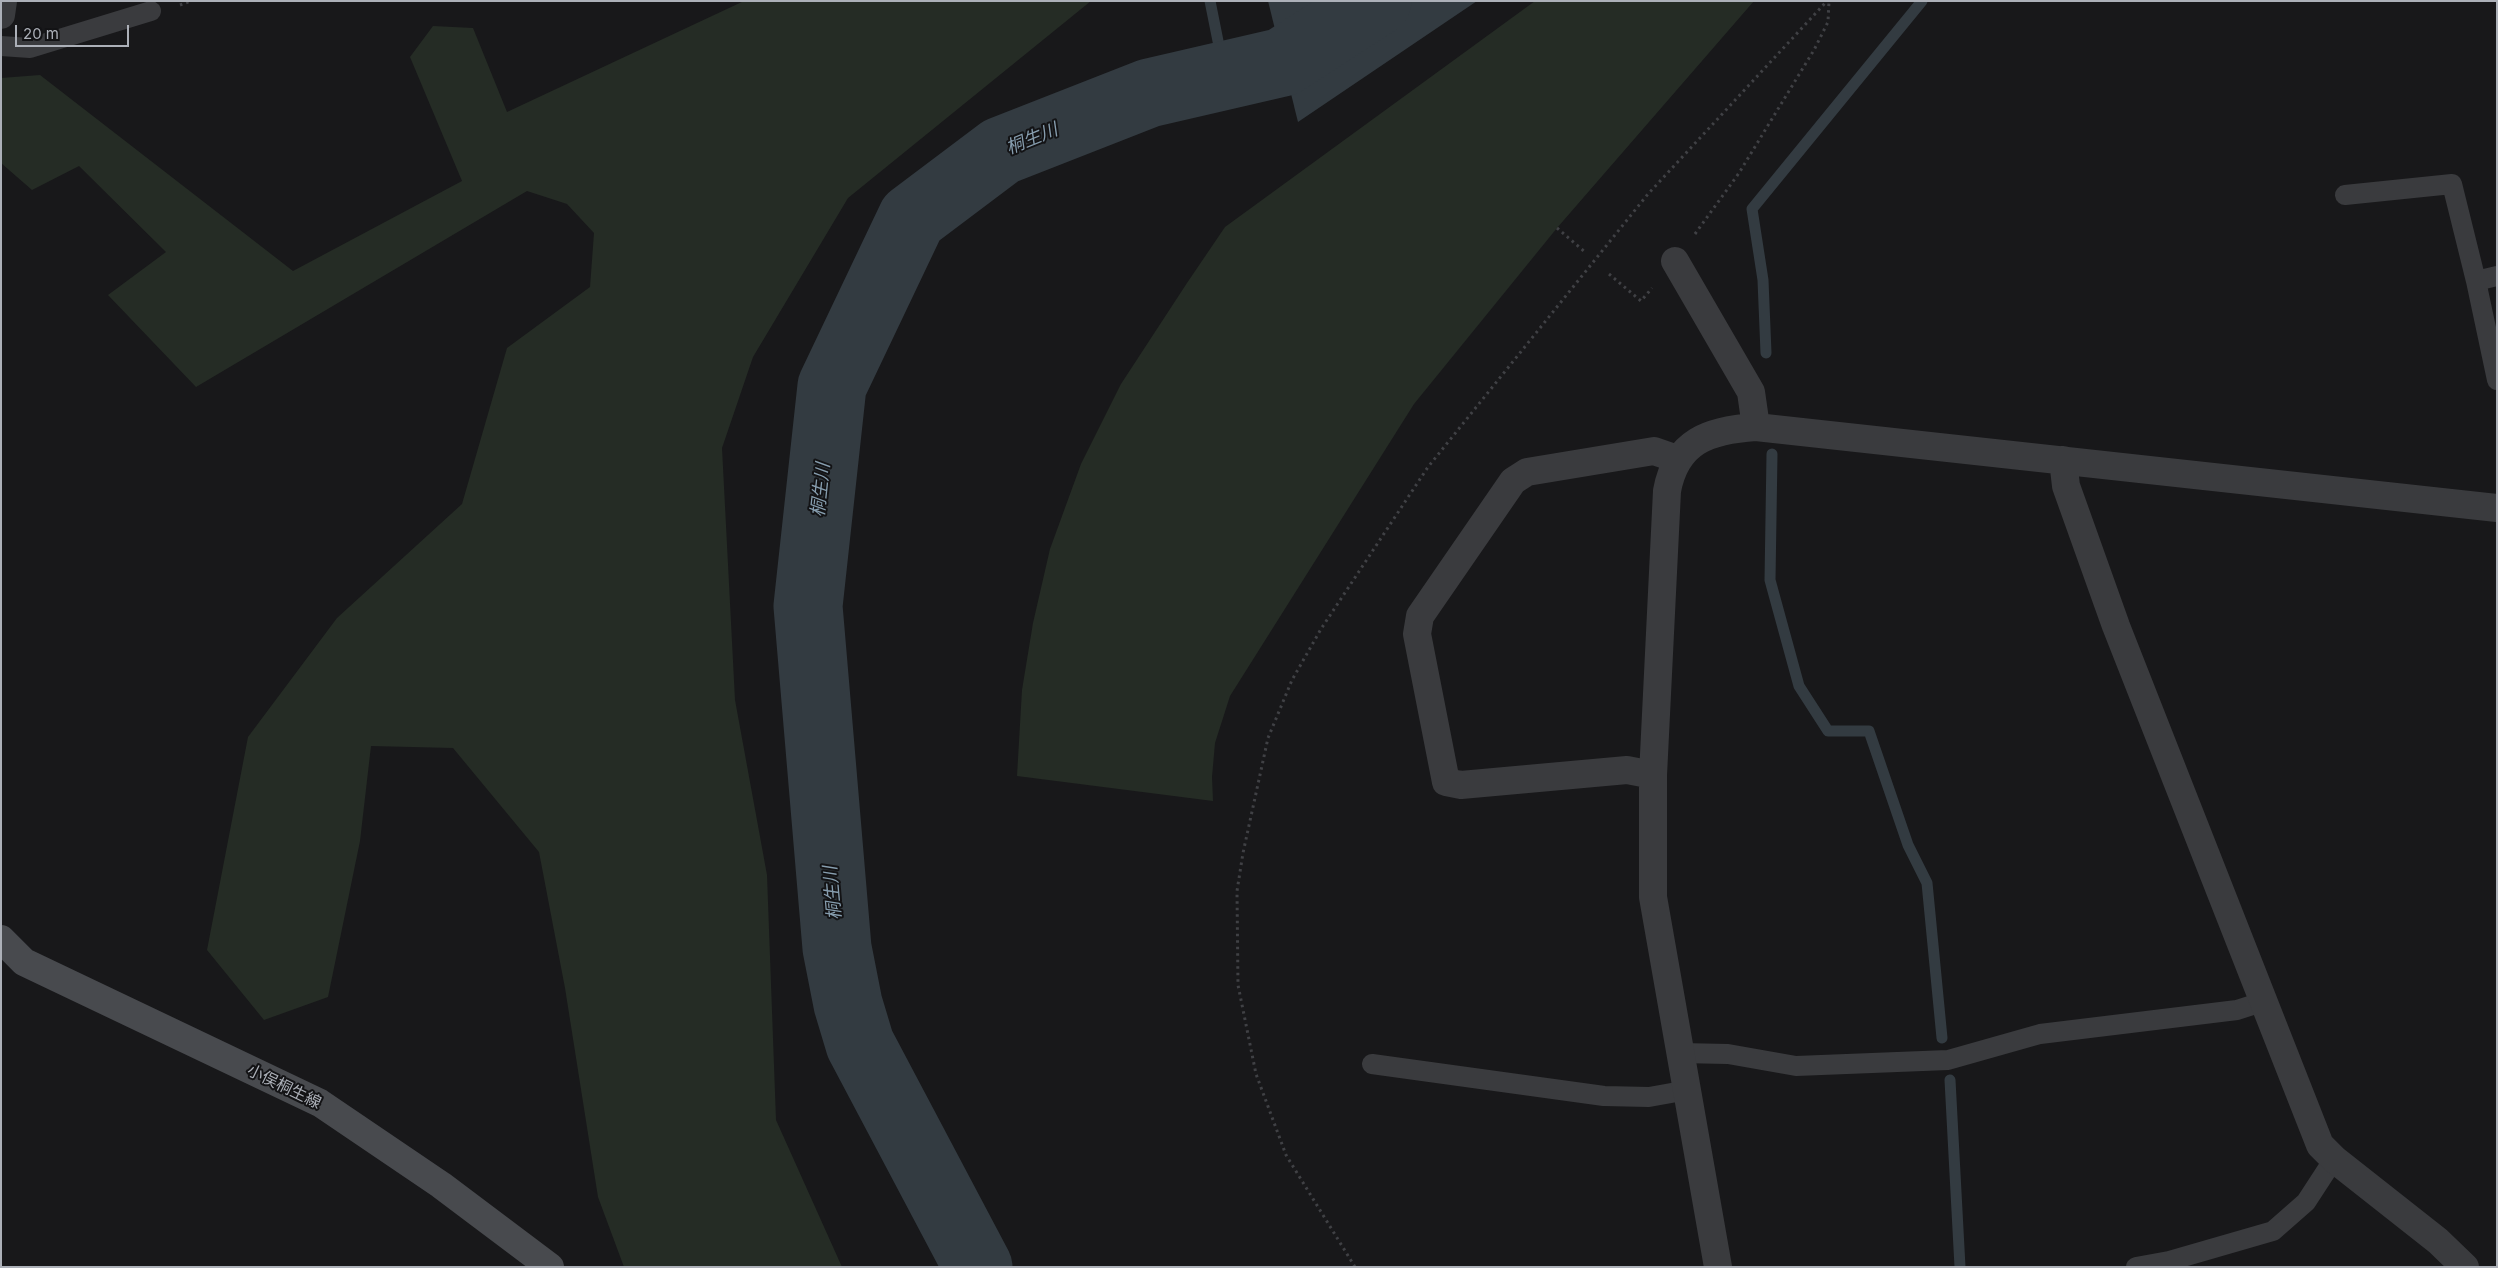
<!DOCTYPE html>
<meta charset="utf-8">
<style>
body{margin:0}
#map{position:relative;width:2498px;height:1268px;overflow:hidden;background:#18181a;font-family:Inter,sans-serif}
canvas{display:block}
.frame{position:absolute;inset:0;border:2px solid #acb0b8;pointer-events:none}
.scale{position:absolute;left:15px;top:25px;width:114px;height:22px;box-sizing:border-box;border:2px solid #acb0b8;border-top:0;padding-left:6px;font-size:15px;line-height:18px;white-space:nowrap;color:#acb0b8;-webkit-text-stroke:4px #131315;paint-order:stroke}
</style>
<div id="map">
<canvas width="2498" height="1268"></canvas>
<div class="frame"></div>
<div class="scale">20 m</div>
</div>
<script>
const ctx = document.querySelector('canvas').getContext('2d');
ctx.lineJoin = 'round';
function paint(path, color) {
  ctx.fillStyle = color;
  ctx.fill(path, 'evenodd');
}
function trace(path, color, width, dash) {
  ctx.strokeStyle = color;
  ctx.lineWidth = width;
  ctx.lineCap = dash ? 'butt' : 'round';
  ctx.setLineDash(dash || []);
  ctx.stroke(path);
}
function label(font, color, halo, rows, align = 'center') {
  ctx.font = font + ' Inter,"Noto Sans JP",sans-serif';
  ctx.lineWidth = 4;
  ctx.setLineDash([]);
  ctx.textBaseline = 'middle';
  ctx.strokeStyle = halo;
  ctx.fillStyle = color;
  for (const [text, x, y, turn = 0] of rows) {
    ctx.save();
    ctx.translate(x, y);
    ctx.rotate((+turn || 0) * Math.PI / 180);
    ctx.textAlign = isNaN(turn) ? turn : align;
    if (halo) ctx.strokeText(text, 0, 0);
    ctx.fillText(text, 0, 0);
    ctx.restore();
  }
}
const green = new Path2D(`
 M744,1H1091L848,198L753,357L722,448L735,700L767,875L776,1120L842,1267H624L598,1197L565,988L539,852L453,748L371,746L360,841L328,997L264,1020L207,950L248,737L337,618L462,504L507,348L590,287L594,233L567,204L527,191L196,387L108,295L166,252L79,166L32,190L1,163V78L40,75L293,271L462,181L410,57L433,26L473,28L507,112Z
 M1535,1H1754L1557,228L1414,404L1230,696L1215,743L1212,777L1213,801L1017,776L1022,690L1033,623L1050,549L1081,464L1121,384L1187,283L1225,227Z`);
const water = new Path2D(`
 M1268,1H1477L1298,122Z`);
const stream = new Path2D(`
 M1210,1L1225,76
 M1766,353L1763,280L1752,209L1922,1
 M1772,454L1770,580L1799,686L1828,731H1869L1908,845L1927,883L1942,1038
 M1950,1080L1960,1267`);
const river = new Path2D(`
 M978,1267L860,1044L848,1004L837,948L808,606L832,386L912,218L1001,151L1149,93L1283,62L1377,1`);
const path = new Path2D(`
 M180,5L191,1
 M1557,228L1585,252
 M1695,234L1739,173L1814,50L1828,22L1829,1
 M1609,274L1641,301L1652,288
 M1355,1267L1286,1155L1256,1074L1238,985L1237,891L1243,853L1268,738L1292,680L1321,629L1428,467L1648,194L1827,1`);
const service = new Path2D(`
 M1,46L30,48L151,11
 M2345,195L2452,184L2476,281L2497,380
 M2476,281L2497,276
 M1680,1053L1728,1054L1796,1066L1948,1060L2040,1034L2237,1010L2265,1001
 M1372,1064L1604,1096L1649,1097L1688,1090
 M2136,1267L2169,1261L2273,1231L2306,1202L2334,1159`);
const minor = new Path2D(`
 M1,15L3,1
 M1675,261L1751,392L1756,427
 M2063,460L2066,486L2116,626L2320,1145L2334,1159L2438,1241L2465,1267
 M1653,775L1627,770L1461,785L1446,782L1417,634L1420,616L1513,481L1527,472L1654,451L1677,459
 M1718,1267L1653,897V775L1667,491C1676,441 1709,430 1756,427L2497,508`);
const secondary = new Path2D(`
 M1,939L24,962L320,1103L441,1185L550,1267`);
const streetNames = [
 ["小俣桐生線",284,1087,26]
];
const waterNames = [
 ["桐生川",1032,139,-22],
 ["桐生川",821,490,-84],
 ["桐生川",833,893,-95]
];
paint(green, '#252c25');
paint(water, '#333b41');
trace(stream, '#333b41', 11);
trace(river, '#333b41', 69);
trace(path, '#404145', 3, [2.5, 4]);
trace(service, '#3a3b3e', 20);
trace(minor, '#3a3b3e', 28);
trace(secondary, '#484a4e', 28);
label('16px', '#acb0b8', '#131315', streetNames);
label('italic 18px', '#879eaf', '#131315', waterNames);
</script>
